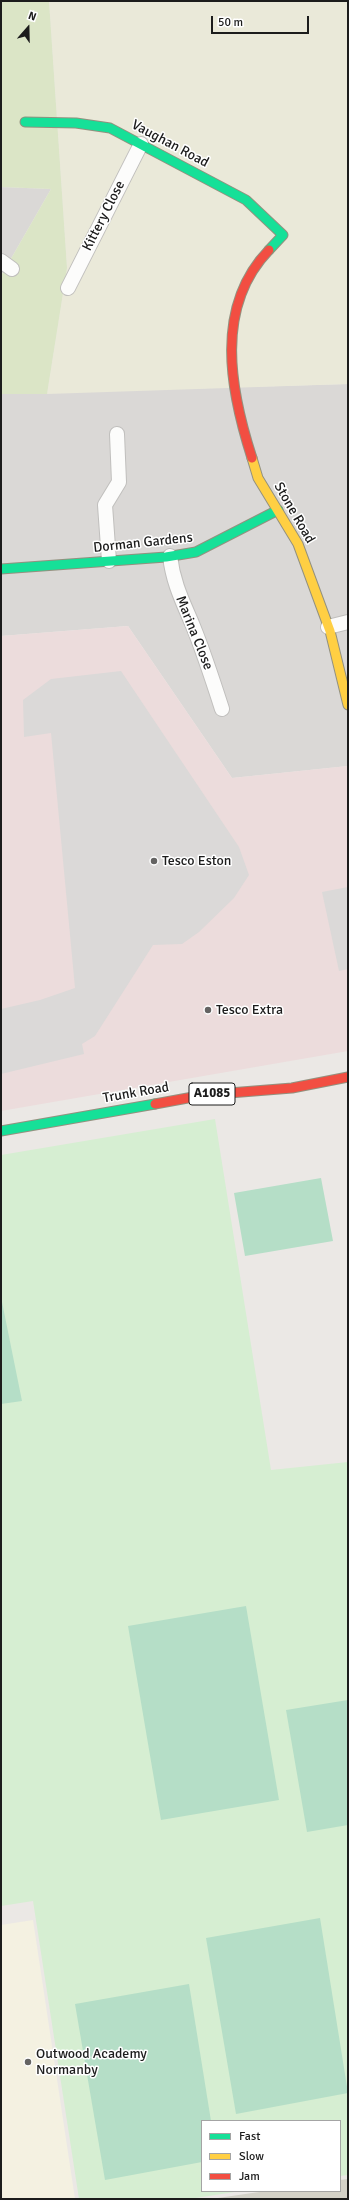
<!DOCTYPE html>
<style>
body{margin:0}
#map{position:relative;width:349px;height:2200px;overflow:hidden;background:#ebe8e5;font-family:Signika,sans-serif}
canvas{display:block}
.frame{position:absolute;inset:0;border:2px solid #1c1c1c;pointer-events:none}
.legend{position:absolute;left:201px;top:2120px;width:140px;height:72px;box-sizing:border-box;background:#fff;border:1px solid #a4a4a4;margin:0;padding:5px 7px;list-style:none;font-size:12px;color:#1c1c1c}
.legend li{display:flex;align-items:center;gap:8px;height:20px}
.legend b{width:20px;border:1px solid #a4a4a4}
.north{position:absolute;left:8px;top:8px;width:40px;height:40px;-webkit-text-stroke:3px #fff;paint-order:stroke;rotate:20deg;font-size:11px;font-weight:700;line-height:16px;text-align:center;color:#1c1c1c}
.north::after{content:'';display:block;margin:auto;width:14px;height:18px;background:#1c1c1c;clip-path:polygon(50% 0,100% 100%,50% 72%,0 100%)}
.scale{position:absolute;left:211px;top:16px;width:98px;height:18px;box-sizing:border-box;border:2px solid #1c1c1c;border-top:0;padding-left:5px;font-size:12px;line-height:14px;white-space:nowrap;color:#1c1c1c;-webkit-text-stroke:3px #fff;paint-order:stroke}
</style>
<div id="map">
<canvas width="349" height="2200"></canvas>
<div class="frame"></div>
<ul class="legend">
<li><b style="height:5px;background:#16e098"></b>Fast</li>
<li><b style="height:5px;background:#ffcf43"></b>Slow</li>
<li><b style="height:5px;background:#f24e42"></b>Jam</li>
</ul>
<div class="north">N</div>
<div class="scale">50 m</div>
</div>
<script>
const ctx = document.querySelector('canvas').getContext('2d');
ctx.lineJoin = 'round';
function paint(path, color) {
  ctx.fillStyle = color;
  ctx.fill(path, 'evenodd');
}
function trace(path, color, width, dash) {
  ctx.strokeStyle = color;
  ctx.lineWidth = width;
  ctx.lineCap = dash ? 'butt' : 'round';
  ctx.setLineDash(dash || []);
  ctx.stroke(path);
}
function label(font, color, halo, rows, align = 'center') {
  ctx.font = font + ' Signika,sans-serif';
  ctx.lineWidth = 3;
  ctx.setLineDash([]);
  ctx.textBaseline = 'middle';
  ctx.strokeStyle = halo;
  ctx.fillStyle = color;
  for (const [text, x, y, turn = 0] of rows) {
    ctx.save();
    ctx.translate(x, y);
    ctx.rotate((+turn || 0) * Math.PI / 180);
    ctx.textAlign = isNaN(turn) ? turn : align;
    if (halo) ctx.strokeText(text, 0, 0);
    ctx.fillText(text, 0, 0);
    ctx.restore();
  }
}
const residential = new Path2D(`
 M1,187L51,189L1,276Z
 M348,384V766L232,778L128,626L1,636V394Z`);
const commercial = new Path2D(`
 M128,626L232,778L348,766V1051L1,1111V636Z`);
const education = new Path2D(`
 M33,1920L75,2199H1V1925Z`);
const construction = new Path2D(`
 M348,2179V2199H211L266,2191H340V2180Z`);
const farmland = new Path2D(`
 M49,1H348V384L47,394L67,268Z`);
const grass = new Path2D(`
 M1,1H49L67,268L47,394H1V276L51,189L1,187Z`);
const park = new Path2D(`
 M215,1119L271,1470L348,1462V2175L340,2176V2121H202V2191H241L189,2199H79L33,1901L1,1906V1155Z`);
const pitch = new Path2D(`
 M321,1178L333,1241L245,1256L234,1193Z
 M1,1297L22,1401L1,1404Z
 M246,1606L279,1800L161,1820L128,1626Z
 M348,1700V1825L307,1832L286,1710Z
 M320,1918L348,2093L236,2114L206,1938Z
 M189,1984L211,2121H202V2162L105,2180L75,2004Z`);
const parking = new Path2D(`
 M121,671L239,847L249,875L234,898L199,932L182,944L153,945L95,1036L82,1044L84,1054L1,1074V1009L40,1000L75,988L51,733L24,737L23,700L51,679Z
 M348,887V969L339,971L322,892Z`);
const street = new Path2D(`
 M1,261L12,269
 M68,288L141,144
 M170,556C173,583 183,602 193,626C204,653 213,681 222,709
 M109,561L105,505L119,482L117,434
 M328,627L348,622`);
const fast = new Path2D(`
 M25,122L76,123L110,128L246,200L283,235L269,250
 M1,569L166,557L196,552L278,510
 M1,1131L155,1104`);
const slow = new Path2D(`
 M252,458L258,478L298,544L330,631L348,705`);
const jam = new Path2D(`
 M252,458C230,390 214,307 269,250
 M155,1104L204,1095L292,1088L348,1077`);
const markers = [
 [154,861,4,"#646362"],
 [208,1010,4,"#646362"],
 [28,2062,4,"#646362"]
];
const shields = [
 [212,1094,46]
];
const shieldNames = [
 ["A1085",212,1094]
];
const streetNames = [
 ["Vaughan Road",170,144,28],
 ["Kittery Close",104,216,-63],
 ["Stone Road",294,513,60],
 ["Dorman Gardens",143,543,-6],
 ["Marina Close",194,633,68],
 ["Trunk Road",136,1093,-10]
];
const poiNames = [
 ["Tesco Eston",162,861],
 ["Tesco Extra",216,1010],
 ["Outwood Academy",36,2054],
 ["Normanby",36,2070]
];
paint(residential, '#dad8d6');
paint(commercial, '#ecdcdc');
paint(education, '#f4f1e1');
paint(construction, '#d3d1c7');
paint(farmland, '#eae9d9');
paint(grass, '#dbe5c6');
paint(park, '#d6eed2');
paint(pitch, '#b5dec7');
paint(parking, '#dbd9d8');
trace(street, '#c0bfbd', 16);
trace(fast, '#93917f', 11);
trace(slow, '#93917f', 11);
trace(jam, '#93917f', 11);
trace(street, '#fcfcfb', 14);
trace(fast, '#16e098', 9);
trace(slow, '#ffcf43', 9);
trace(jam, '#f24e42', 9);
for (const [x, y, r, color] of markers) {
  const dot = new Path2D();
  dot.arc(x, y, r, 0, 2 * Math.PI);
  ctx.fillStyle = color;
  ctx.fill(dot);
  trace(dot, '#fff', 1.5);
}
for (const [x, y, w] of shields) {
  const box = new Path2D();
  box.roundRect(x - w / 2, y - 11, w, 22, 3);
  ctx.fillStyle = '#fff';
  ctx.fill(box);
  trace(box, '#1c1c1c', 1);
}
label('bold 13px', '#1c1c1c', null, shieldNames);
label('14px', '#1c1c1c', '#fff', streetNames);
label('14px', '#1c1c1c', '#fff', poiNames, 'left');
</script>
